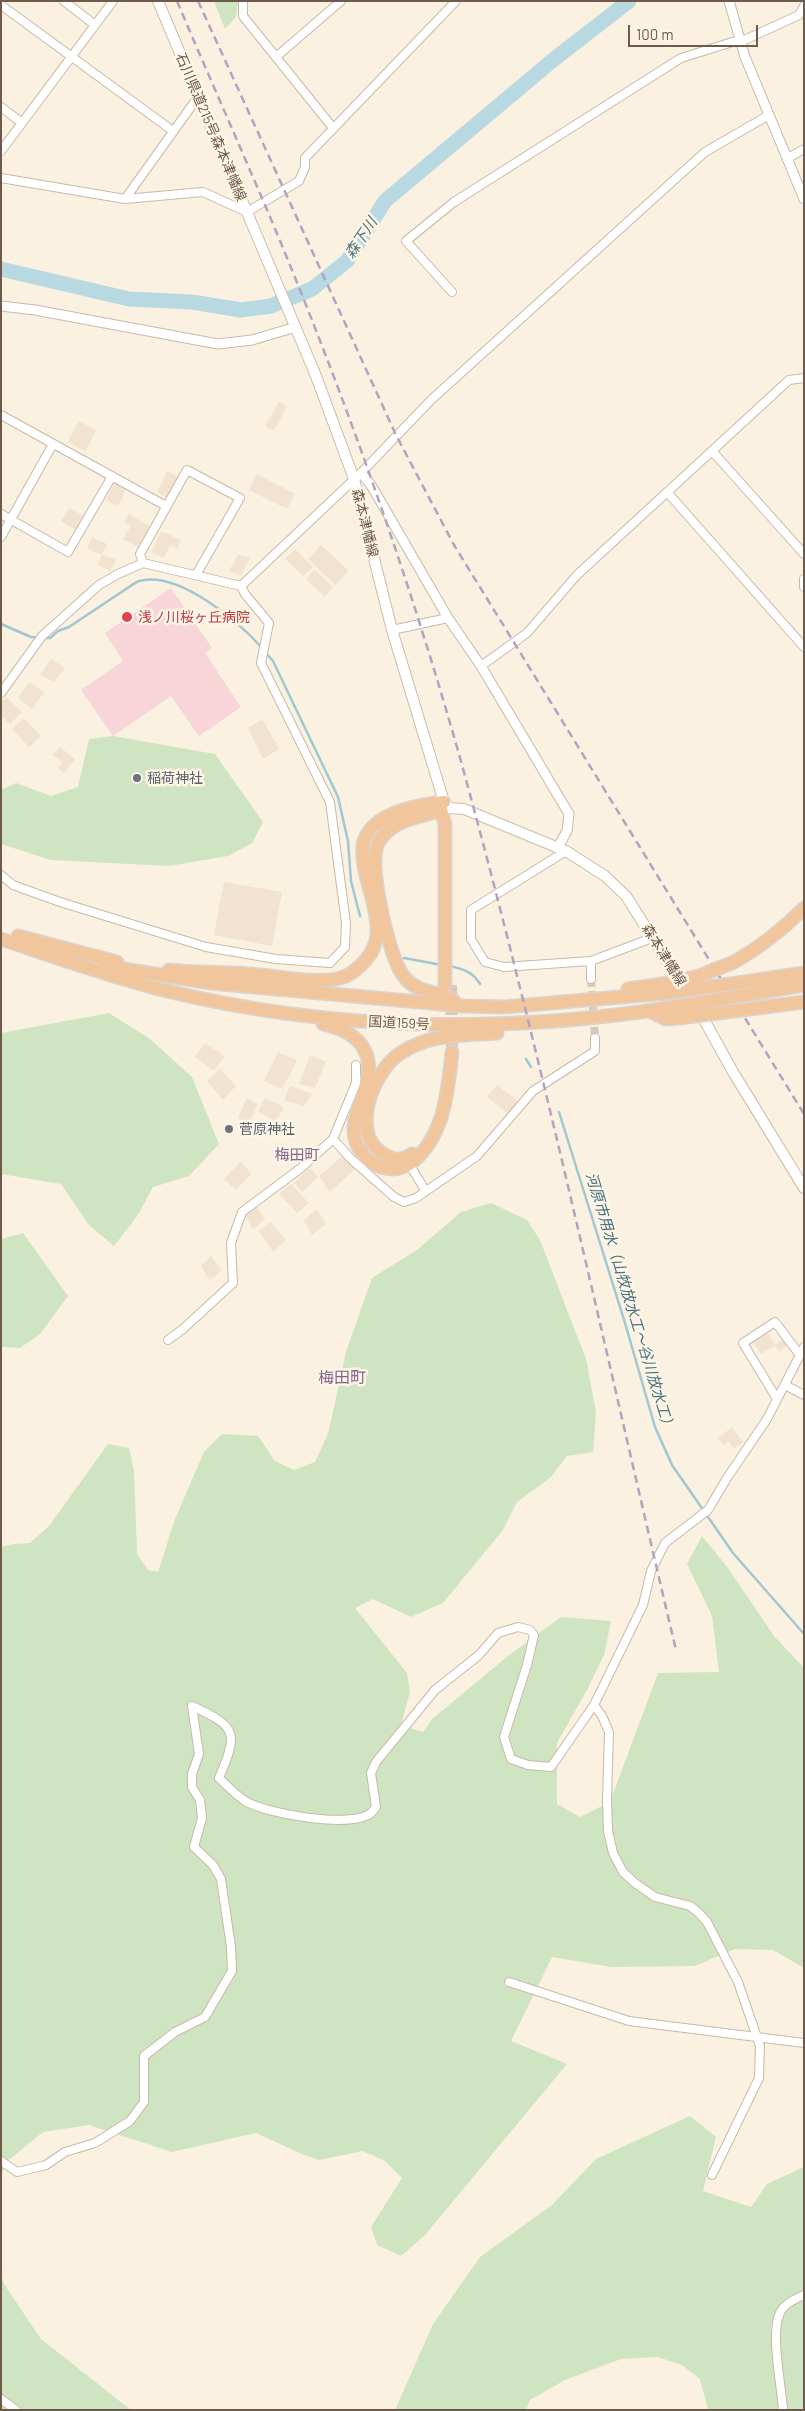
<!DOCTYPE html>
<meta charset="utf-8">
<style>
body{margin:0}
#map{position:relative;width:805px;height:2411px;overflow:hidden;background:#faf1e1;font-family:Barlow,sans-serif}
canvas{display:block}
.frame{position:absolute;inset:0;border:2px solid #6e594a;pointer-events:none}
.scale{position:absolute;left:628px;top:25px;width:130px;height:22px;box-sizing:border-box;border:2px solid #6e594a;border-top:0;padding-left:6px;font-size:15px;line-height:18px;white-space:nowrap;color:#6e594a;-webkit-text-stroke:4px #fdf5e6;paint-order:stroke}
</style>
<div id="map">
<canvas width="805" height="2411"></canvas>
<div class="frame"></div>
<div class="scale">100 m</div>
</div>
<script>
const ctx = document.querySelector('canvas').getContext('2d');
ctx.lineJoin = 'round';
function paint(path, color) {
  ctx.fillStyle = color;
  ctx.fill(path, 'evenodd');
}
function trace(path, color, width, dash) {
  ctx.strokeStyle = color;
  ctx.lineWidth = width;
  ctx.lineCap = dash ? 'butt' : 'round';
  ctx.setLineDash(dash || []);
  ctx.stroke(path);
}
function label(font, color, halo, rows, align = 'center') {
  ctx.font = font + ' Barlow,"Noto Sans JP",sans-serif';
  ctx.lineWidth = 5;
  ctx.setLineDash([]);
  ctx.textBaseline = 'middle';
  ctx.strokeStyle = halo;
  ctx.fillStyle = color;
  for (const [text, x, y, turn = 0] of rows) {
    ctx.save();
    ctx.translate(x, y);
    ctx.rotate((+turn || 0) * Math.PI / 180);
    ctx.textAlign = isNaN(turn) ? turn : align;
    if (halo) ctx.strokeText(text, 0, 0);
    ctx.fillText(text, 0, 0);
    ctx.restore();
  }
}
const residential = new Path2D(`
 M279,401L287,406L274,431L265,426Z
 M79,421L96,430L85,451L68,442Z
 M167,471L178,477L167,498L157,492Z
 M257,474L295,494L287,509L249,490Z
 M115,483L126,489L118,506L106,500Z
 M69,508L84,516L76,530L61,521Z
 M129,514L151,527L139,548L123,539L131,526L124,522Z
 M161,531L181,540L177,548L170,545L164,558L151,552Z
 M92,537L107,544L102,554L116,560L110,571L97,565L102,555L87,548Z
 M321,545L349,571L335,585L308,559Z
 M295,549L313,567L303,576L285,559Z
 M238,554L250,558L241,576L229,571Z
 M314,569L333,587L325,597L306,579Z
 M51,659L65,668L54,682L40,675Z
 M29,682L44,692L32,709L18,698Z
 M6,697L22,712L10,724L1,716V702Z
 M24,718L41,736L29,747L12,729Z
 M262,719L279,749L263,759L248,728Z
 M60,747L75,759L64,773L58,768L63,762L53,755Z
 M224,882L282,892L272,946L214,935Z
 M205,1043L225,1056L214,1071L195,1057Z
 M278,1052L297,1060L282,1089L264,1081Z
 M310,1055L326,1062L315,1088L299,1084Z
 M220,1069L236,1086L223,1100L207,1081Z
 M497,1085L518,1101L508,1114L487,1097Z
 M290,1086L312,1094L304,1106L284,1100Z
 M247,1098L258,1104L248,1125L238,1118Z
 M265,1098L284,1107L276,1122L258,1111Z
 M344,1155L355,1169L330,1192L319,1176Z
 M241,1161L251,1174L236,1190L224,1179Z
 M310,1168L318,1177L302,1192L294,1183Z
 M291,1184L309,1203L297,1213L279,1194Z
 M256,1205L265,1219L253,1229L244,1214Z
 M317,1209L326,1224L312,1235L304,1220Z
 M271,1222L286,1240L273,1252L259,1231Z
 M211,1256L222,1270L210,1280L201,1266Z
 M768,1333L775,1345L784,1339L788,1345L779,1352L775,1346L761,1354L753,1342Z
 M732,1427L743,1442L734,1449L729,1441L724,1445L718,1438Z`);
const medical = new Path2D(`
 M171,588L212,648L205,653L241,707L199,736L171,696L113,736L81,690L123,661L105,633Z`);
const green = new Path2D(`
 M214,1H238L236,17L225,29Z
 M113,736L215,754L263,822L252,843L228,856L169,866L51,860L1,844V790L16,783L51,796L78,787L89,739Z
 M109,1013L150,1039L192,1077L219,1144L189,1176L153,1187L138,1215L114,1246L89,1225L61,1184L1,1174V1033Z
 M491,1203L527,1220L540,1240L586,1359L596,1412L593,1452L567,1456L550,1478L517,1502L503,1530L443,1603L411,1617L373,1599L355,1608L407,1673L410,1692L401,1725L423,1732L432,1719L508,1656L561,1617L611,1621L604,1655L588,1688L557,1743V1804L580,1817L610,1802L658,1673L719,1672L712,1616L687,1564L702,1536L728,1568L774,1636L804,1668V1968L773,1950L735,1949L695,1966L612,1967L552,1957L511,2041L567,2064L425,2235L401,2256L377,2245L371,2227L402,2178L385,2161L363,2151L319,2160L304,2155L256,2133L172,2152L89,2125L43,2132L5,2163L1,2180V1547L14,1544L30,1543L49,1526L108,1444L129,1448L134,1471L137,1554L148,1570L158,1572L175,1519L204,1452L222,1434L258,1436L275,1461L294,1470L315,1462L328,1434L346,1352L372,1278L417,1250L461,1212Z
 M23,1233L68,1296L40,1334L20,1348L1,1347V1239Z
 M690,2116L716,2137L703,2191L751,2207L767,2184L804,2167V2410H708L700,2379L682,2365L658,2357L621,2359L565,2380L530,2400L526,2410H395L433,2324L480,2257L552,2205L596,2159Z
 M1,2276L4,2284L41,2339L131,2410H1Z`);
const stream = new Path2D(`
 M1,624L31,637L50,638L58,631L69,627C87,615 105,603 123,591C128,588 134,583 139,581C178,570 238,621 262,648
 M266,653L273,661L338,797L348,841L351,881L360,916
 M404,958L442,965
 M450,966C463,969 473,972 480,984
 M526,1059L531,1067
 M559,1112L625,1323L655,1427L672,1465L733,1553L804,1634`);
const river = new Path2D(`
 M1,269L129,299L192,302L241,310L271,306L312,289L347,261L385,201L553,60L629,1`);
const minorTunnel = new Path2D(`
 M591,979L595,1038`);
const trunkTunnel = new Path2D(`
 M451,985L452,1052`);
const minor = new Path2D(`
 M64,1L95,25
 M243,1V16L333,128
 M1,5L173,131
 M740,42L799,15L804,6
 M276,57L341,1
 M1,107L22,123
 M1,151L113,1
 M788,158L804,149
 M1,178L125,199L203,192L247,212L299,181L305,167V158L456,1
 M125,199L198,97
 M452,292L406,241L454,202L681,58L739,40
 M1,415L166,506
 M712,451L804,554
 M667,492L804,647
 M1,514L68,552L111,478
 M1,537L53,444
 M143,563L140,554L187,470L240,498L196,575
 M804,579V587
 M241,586L361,473L431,400L705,152L769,115
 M392,630L448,618
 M481,666L527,633L577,575L789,380L804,378
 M1,693L42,636L99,585L118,574L143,563L241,586
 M566,851L471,910V939L485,962L504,967L591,961L652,938
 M1,875L13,885L60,902L206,947L276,959L330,963L345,947L346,923L330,802L261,663L269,623L245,594L241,586
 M591,979V961
 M333,1139L351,1159L394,1197L404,1202L416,1198L477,1156L533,1091L595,1051V1038
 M408,1162L425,1190
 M168,1340L183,1329L233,1283L231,1243L242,1212L301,1168L333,1139L356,1083V1065
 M785,1385L804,1395
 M777,1399L743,1343L775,1322L800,1355
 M594,1705L602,1716L609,1732L607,1800L608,1831L613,1853L623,1872L635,1883L655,1897L690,1906L699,1913L707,1922L738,1982L760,2046L759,2078L712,2175
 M192,1706C238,1727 238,1733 219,1778C227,1786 235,1794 245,1801C267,1814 345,1827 368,1815C372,1813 374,1810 376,1807L371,1773L376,1762L435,1690L479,1655L498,1633L518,1627L530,1630L534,1635L527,1665L504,1737L511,1759L528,1765L551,1767L594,1705L643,1605L651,1571L665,1543L708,1510L727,1478L767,1419L804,1347
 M509,1982L629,2021L804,2043
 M1,2161L17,2172L46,2165L65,2152L95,2143L130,2121L144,2102V2056L175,2032L205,2017L232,1971L231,1947L221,1879L213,1865L194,1847L202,1818L200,1800L192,1787V1774L199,1754L192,1706
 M1,2399L16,2410
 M783,2410C782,2386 767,2323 784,2307C789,2301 797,2298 804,2295`);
const tertiary = new Path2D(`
 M729,1L745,57L804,199
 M1,306L35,310L218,344L252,340L296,327
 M361,473L371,485L448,618L481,666L569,814L567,831L558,847`);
const secondary = new Path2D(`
 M158,1L316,376L354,479L392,630L444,802L449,808
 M442,810L449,808L464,809L566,851L605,876L626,896L702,1016L733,1072L804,1188`);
const trunk = new Path2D(`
 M18,936L117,962
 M1,939C55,957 108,976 163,990C330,1031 505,1034 674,1007
 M734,962C761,947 782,930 804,908
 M105,966L211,983L463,1006L504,1007L667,993
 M169,970C195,973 222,972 248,974C276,975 321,987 346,976C356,971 365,962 371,953C381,935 377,921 373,902C369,885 361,864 363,846C368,813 417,805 444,802
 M745,982L804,973
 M445,985V824L441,810C421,817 397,819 383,836C377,842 375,850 375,858C373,881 390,963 406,979C421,995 439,990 454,1001
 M628,989L663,984
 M751,994L804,985
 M757,1008L804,1002
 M649,1011L666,1019L679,1018
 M323,1024C342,1028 361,1037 367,1056C376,1086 346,1112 356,1142C361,1155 371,1165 385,1168C397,1171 409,1166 417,1158C445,1131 448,1089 452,1052
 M412,1154C403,1160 396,1161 387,1156C350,1138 369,1083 392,1060C399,1053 408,1048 418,1044C441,1034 472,1035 497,1033`);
const rail = new Path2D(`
 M177,1C212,84 249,166 283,248C352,416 413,590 462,765C542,1057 606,1355 676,1650
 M198,1L396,435L454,545L804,1114`);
const trunkBridge = new Path2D(`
 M663,984L699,976L734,962
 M667,993L745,982
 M674,1007L751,994
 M679,1018L757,1008`);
const markers = [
 [127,617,6,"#e0444e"],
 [137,778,5,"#6b7280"],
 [229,1129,5,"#6b7280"]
];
const streetNames = [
 ["石川県道215号森本津幡線",211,127,67],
 ["森本津幡線",365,523,76],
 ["森本津幡線",664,955,58],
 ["国道159号",399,1023,3]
];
const healthNames = [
 ["浅ノ川桜ヶ丘病院",138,617]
];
const worshipNames = [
 ["稲荷神社",147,778],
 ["菅原神社",239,1129]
];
const waterNames = [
 ["森下川",361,238,-56],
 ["河原市用水（山牧放水工～谷川放水工）",630,1302,73]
];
const neighbourhoodNames = [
 ["梅田町",297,1155]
];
const quarterNames = [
 ["梅田町",342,1378]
];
paint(residential, '#f1e3d0');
paint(medical, '#f7d5d8');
paint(green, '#cfe5c1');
trace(stream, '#9fc8d2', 2.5);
trace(river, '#b8d9e1', 15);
trace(minorTunnel, '#d7cbbb', 8, [8, 4]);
trace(trunkTunnel, '#d7cbbb', 12, [12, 6]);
trace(minor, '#c9b9a9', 10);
trace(tertiary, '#c9b9a9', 11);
trace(secondary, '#cebba9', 12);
trace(trunk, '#d9d4d0', 15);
trace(minor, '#fff', 8);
trace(tertiary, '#fff', 9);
trace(secondary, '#fff', 10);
trace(trunk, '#f2c69d', 12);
trace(rail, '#b4a2c1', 2.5, [8, 5]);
trace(trunkBridge, '#d9d4d0', 15, []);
trace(trunkBridge, '#f2c69d', 12);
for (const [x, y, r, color] of markers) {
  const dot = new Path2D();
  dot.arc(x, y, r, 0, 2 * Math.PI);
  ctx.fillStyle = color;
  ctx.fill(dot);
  trace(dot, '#fdf5e6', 2);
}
label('14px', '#6e594a', '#fdf5e6', streetNames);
label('14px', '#be3a42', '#fdf5e6', healthNames, 'left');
label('14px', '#5b616d', '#fdf5e6', worshipNames, 'left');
label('italic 15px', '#477480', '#fdf5e6', waterNames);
label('15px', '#846691', '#fdf5e6', neighbourhoodNames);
label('16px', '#846691', '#fdf5e6', quarterNames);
</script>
